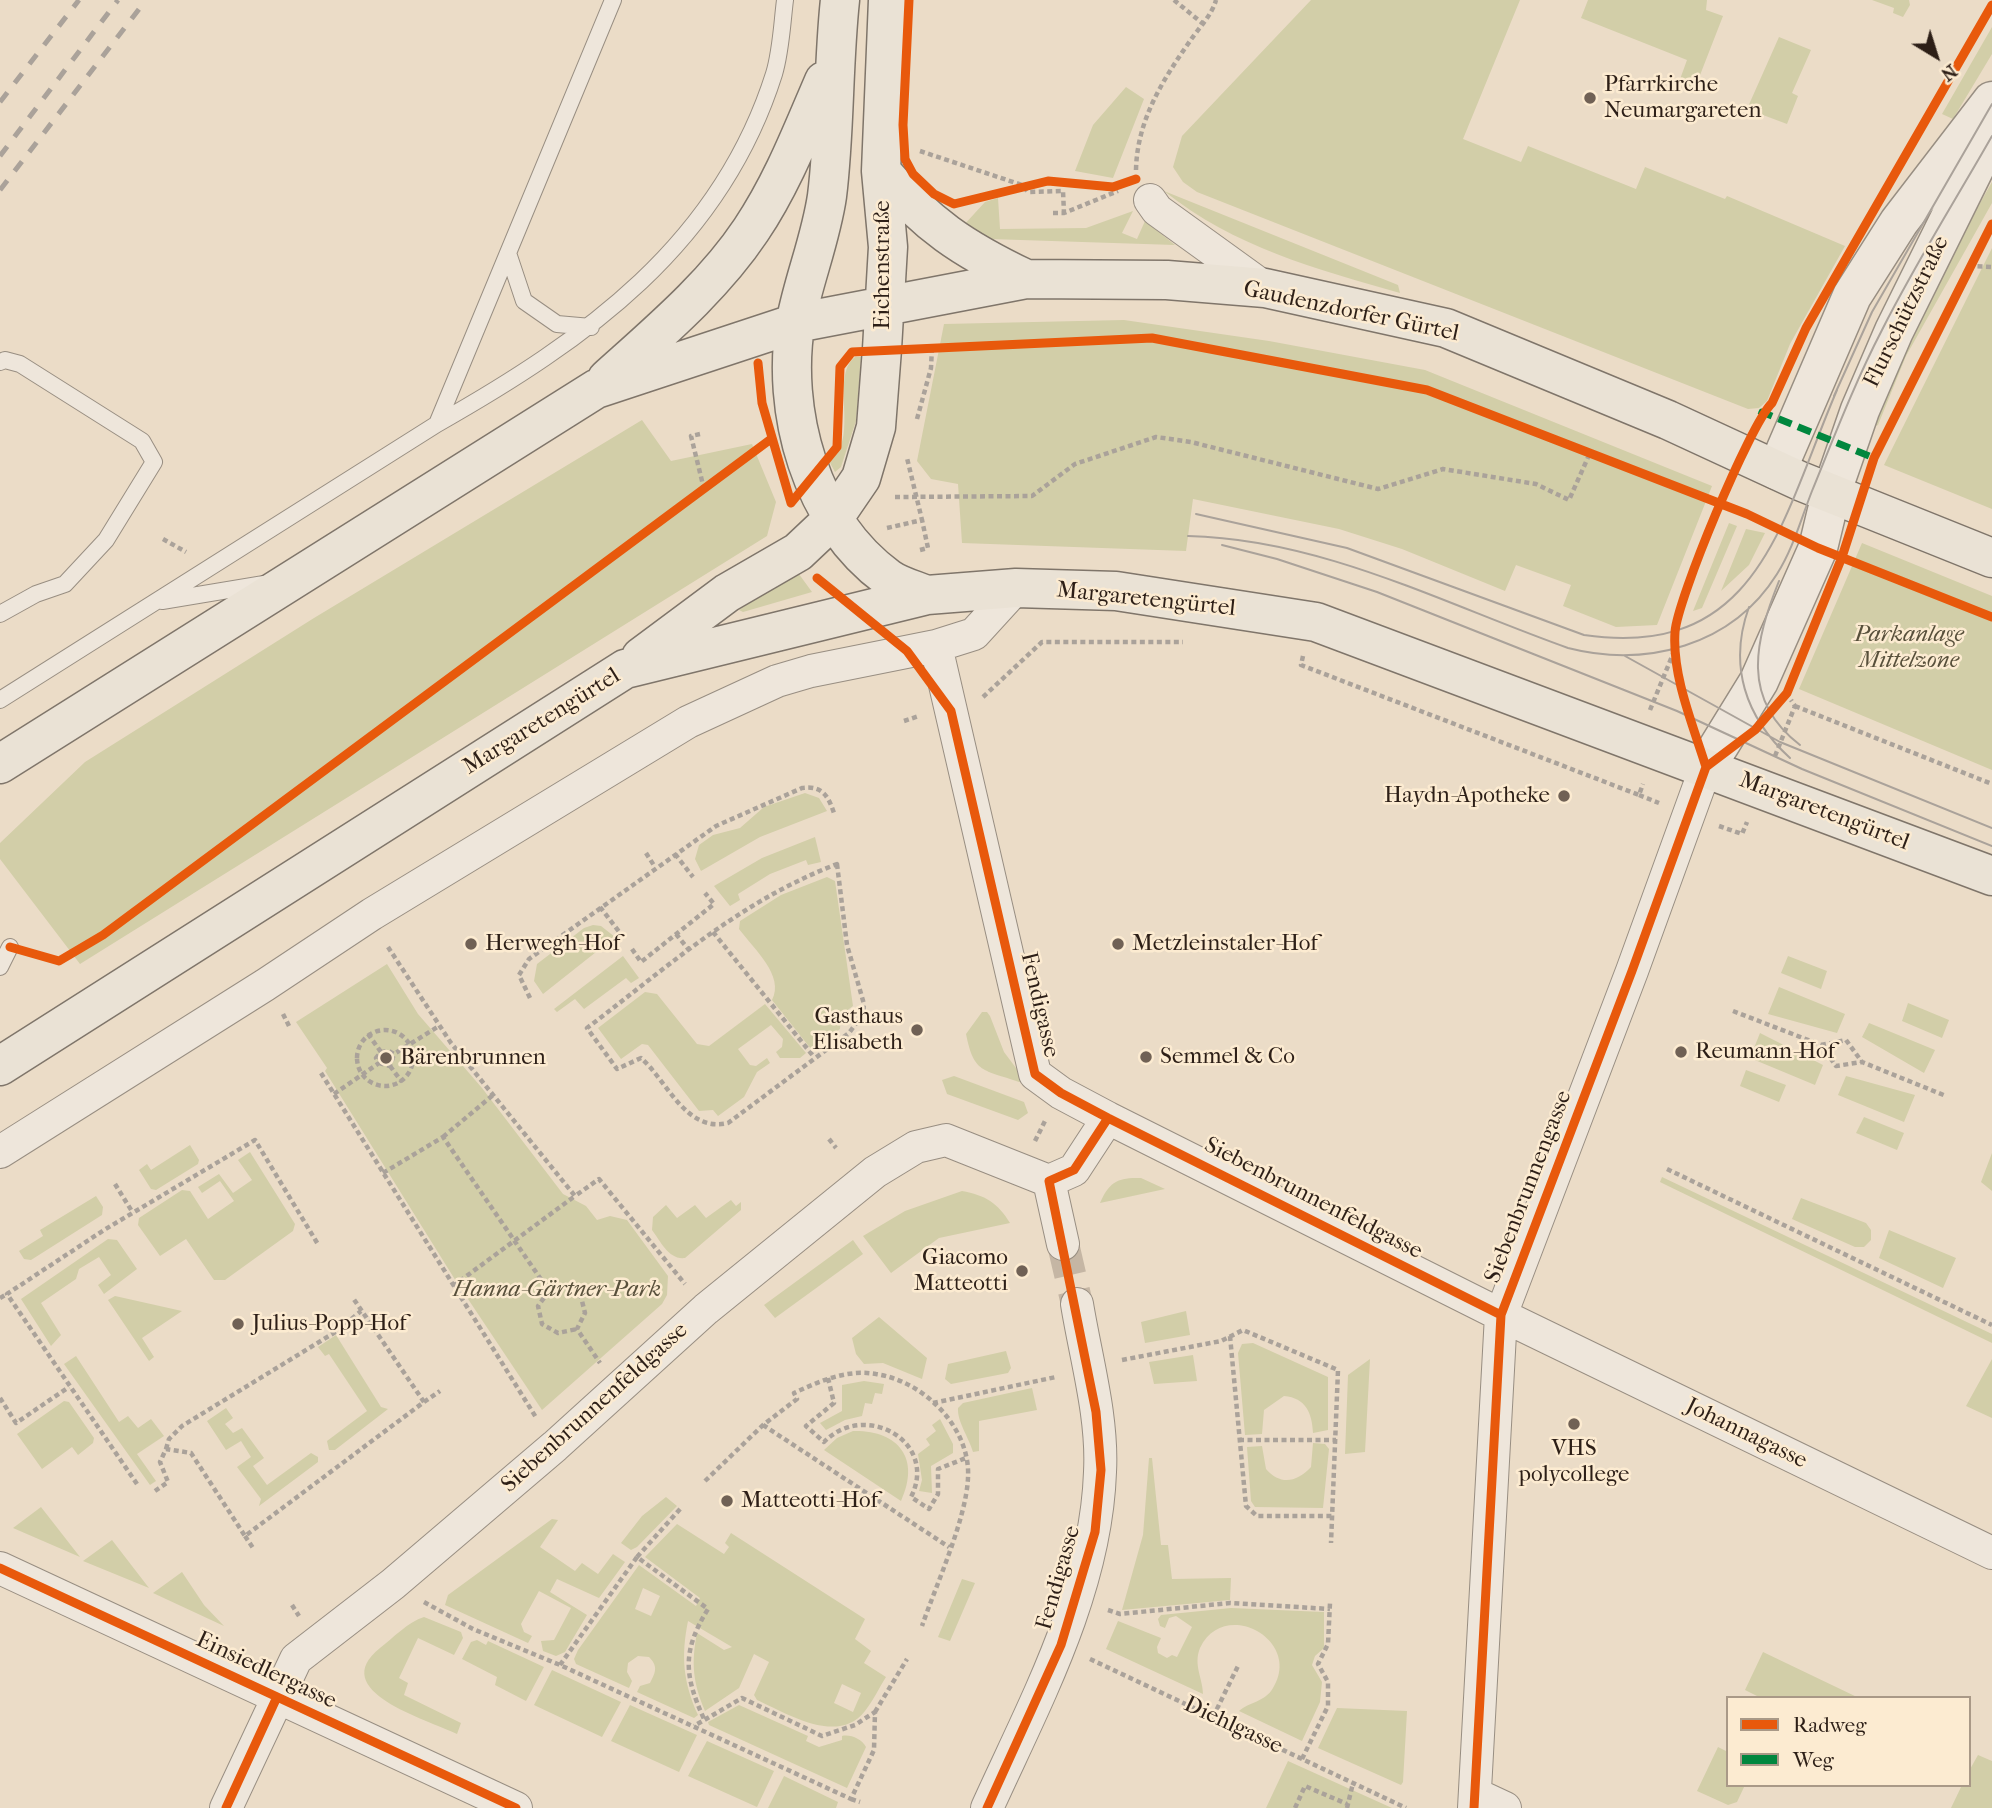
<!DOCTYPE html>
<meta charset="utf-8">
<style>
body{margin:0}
#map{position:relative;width:1992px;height:1808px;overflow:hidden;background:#ebdcc7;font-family:"IM FELL French Canon",serif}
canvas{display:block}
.legend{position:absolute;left:1726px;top:1696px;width:245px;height:91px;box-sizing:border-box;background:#fcebd1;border:2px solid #a99987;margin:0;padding:9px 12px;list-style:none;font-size:21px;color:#2d1f17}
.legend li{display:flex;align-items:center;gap:14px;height:35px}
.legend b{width:35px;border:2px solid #a99987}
.north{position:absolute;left:1901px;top:21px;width:70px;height:70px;-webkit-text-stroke:5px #fcebd1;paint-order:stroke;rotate:142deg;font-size:19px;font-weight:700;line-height:28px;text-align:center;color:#2d1f17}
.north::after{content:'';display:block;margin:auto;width:24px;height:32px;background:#2d1f17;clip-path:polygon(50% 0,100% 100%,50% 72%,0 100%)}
</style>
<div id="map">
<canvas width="1992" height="1808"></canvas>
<ul class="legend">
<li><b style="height:9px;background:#e8590c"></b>Radweg</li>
<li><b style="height:9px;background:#00873e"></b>Weg</li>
</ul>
<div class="north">N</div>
</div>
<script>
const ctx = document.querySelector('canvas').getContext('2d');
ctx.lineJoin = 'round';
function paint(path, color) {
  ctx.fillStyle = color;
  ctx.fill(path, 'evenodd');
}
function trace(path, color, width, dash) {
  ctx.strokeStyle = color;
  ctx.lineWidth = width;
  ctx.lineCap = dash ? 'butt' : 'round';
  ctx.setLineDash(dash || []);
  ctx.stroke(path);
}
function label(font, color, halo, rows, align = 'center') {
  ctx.font = font + ' "IM FELL French Canon",serif';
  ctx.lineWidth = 5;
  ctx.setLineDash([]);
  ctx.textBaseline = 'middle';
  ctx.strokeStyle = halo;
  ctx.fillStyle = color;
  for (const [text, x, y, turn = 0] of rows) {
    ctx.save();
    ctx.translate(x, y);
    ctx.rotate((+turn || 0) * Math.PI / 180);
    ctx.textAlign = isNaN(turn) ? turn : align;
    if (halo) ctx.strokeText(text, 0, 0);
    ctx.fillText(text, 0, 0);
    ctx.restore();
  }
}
const green = new Path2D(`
 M1311,0H1520L1463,139L1521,162L1528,146L1636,189L1645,167L1725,199L1727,196L1845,246L1790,344L1767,401L1759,408L1748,409L1197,192L1183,182L1173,167L1182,136Z
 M1588,0H1707L1706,10L1723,16L1695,88L1679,82L1687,60L1581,18Z
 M1872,0H1909L1910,5L1903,17L1893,13L1894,8Z
 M1992,27V54L1953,119L1942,114Z
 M1779,37L1811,50L1792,93L1798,96L1787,124L1747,109Z
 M1126,87L1144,99L1113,178L1075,171L1093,125Z
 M1992,182V203L1906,356L1878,425L1866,430L1907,331Z
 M1164,191L1398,285L1400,293C1316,269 1234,247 1164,191Z
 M998,198L1000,229L1086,228L1133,211L1122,233L1137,239L1145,221L1175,245L990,239L963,226L985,202Z
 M1992,248V509L1884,465Z
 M1124,320L1269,341L1425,370L1712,486L1657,625L1616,627L1563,606L1571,585L1516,565L1505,591L1402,549L1339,529L1193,499L1186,551L962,543L958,484L931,479L917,461L944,324Z
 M855,357H861L856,421L841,467L835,472L829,461C861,440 829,377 855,357Z
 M642,420L671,461L752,444L776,502L767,536L80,964L0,859V843L85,762L314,618Z
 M1729,523L1737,526L1702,608L1693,611Z
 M1746,529L1765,533L1749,565L1721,591Z
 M1862,543L1992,596V770L1799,689Z
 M796,570L812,592L743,612L739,610Z
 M805,793L819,798L827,811L760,837L701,871L695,859L699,845L713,835L740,828L764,807Z
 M815,837L821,862L808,865L806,860L770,874L738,894L740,900L730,906L714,886L762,858Z
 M827,877L835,881L853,1006L841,1015L840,1029L811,1049L772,1000C785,976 754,949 739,929L740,921L781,895Z
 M593,925L601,926L615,937L543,994L534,981L537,964L584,928Z
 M623,956L639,978L631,983L626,978L584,1009L575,999L557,1012L554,1009Z
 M1788,956L1827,971L1821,989L1781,973Z
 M387,964L418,1014L482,1088L563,1194L586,1206L597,1220L610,1216L627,1220L668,1276L667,1295L662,1304L542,1410L454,1278L325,1071L327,1068L296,1022Z
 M1779,987L1845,1014L1837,1033L1768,1014Z
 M645,992L657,994L697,1044L709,1046L765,1004L806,1053L800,1058H780L776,1052L782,1047L783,1039L771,1025L738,1049L750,1065L756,1066L767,1058L770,1063L757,1072L744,1097L718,1116L713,1110L699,1111L648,1045L642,1044L621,1059L598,1028Z
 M1908,1003L1949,1020L1942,1038L1902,1021Z
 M982,1012H987L990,1016L1004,1052L1025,1080L1019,1082C983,1069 974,1074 966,1034Z
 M1869,1023L1935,1050L1924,1073L1862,1037Z
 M1760,1033L1823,1065L1815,1085L1750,1058Z
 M1746,1070L1786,1085L1779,1102L1740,1086Z
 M954,1076L1024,1102L1028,1113L1018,1120L947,1094L942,1080Z
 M1846,1076L1915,1095L1904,1122L1838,1095Z
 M1864,1117L1904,1133L1897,1150L1856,1133Z
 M190,1145L199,1160L198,1164L156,1190L151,1189L139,1170L147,1164L151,1170Z
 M250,1152L295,1224L293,1231L225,1280H214L186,1239L160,1256L138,1225L139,1218L182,1190L190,1191L208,1219L234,1201L220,1181L202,1193L198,1187L219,1174L233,1193L252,1180L238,1160Z
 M1992,1153V1191L1981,1182Z
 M1662,1177L1992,1334V1343L1664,1184L1660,1182Z
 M1141,1178L1165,1189L1100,1203C1109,1182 1118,1177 1141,1178Z
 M962,1191C985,1195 998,1203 1010,1223L939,1238L891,1273L863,1236L905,1211Z
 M96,1196L103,1207L102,1215L31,1260L24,1259L19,1251L43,1236L40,1230Z
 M1801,1198L1866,1223L1871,1230V1240L1864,1247H1855L1792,1219Z
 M731,1200L736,1206L741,1202V1210L685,1258C669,1260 661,1242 652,1230L653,1217L666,1205L677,1218L695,1205L706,1218Z
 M1889,1230L1956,1258L1943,1288L1879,1258Z
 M108,1239L117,1240L137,1269L104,1294L98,1285L111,1275L99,1257L79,1269L76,1279L41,1303L61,1335L51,1346L21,1299Z
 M853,1240L863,1254L775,1318L764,1305Z
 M115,1296L182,1311L142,1338L154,1357L149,1361L108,1300Z
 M1186,1311L1190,1335L1145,1343L1141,1322Z
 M879,1317L927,1358L922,1379L883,1363L864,1364L856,1354L852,1338Z
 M336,1335L381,1407L388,1409L335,1450H329L327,1441L367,1411L329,1354L325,1356L318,1347Z
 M1253,1343L1328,1377V1430L1313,1433C1312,1413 1306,1398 1284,1396L1264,1410L1262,1434L1245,1435L1238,1353L1242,1344Z
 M1006,1351L1011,1368L1008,1373L951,1384L945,1379L948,1364Z
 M1193,1355L1197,1381L1154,1384L1149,1362Z
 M76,1356L119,1422L128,1416L138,1428L151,1419L164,1436L137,1454L156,1481L150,1485L64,1364Z
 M1370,1359L1365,1452L1345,1454L1348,1375Z
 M1992,1359V1418L1966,1406Z
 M864,1381L884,1384L882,1394L875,1393L872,1404L865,1403L862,1416L845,1420L826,1430L820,1423L842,1411V1385Z
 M1032,1388L1037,1410L979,1421V1451L973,1452C969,1438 957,1421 958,1408L963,1403Z
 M64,1401L69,1402L94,1438L93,1443L78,1455L72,1447L42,1469L17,1434Z
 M226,1408L233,1418L225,1424L233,1433L242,1428L264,1458L253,1466L267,1485L311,1453L318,1457V1462L259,1506L261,1499L237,1467L251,1457L241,1441L226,1450L207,1421Z
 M940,1419L953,1444V1453L931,1466L932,1493L919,1491L922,1480L918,1454L930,1445L926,1439L936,1431L932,1425Z
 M853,1431C898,1430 921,1458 901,1501L824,1450L837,1438Z
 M1313,1443L1325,1444L1329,1449L1323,1508L1255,1507L1251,1501L1247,1447L1262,1446L1266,1469C1281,1486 1297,1482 1311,1467Z
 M1149,1458H1152L1161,1545H1168L1172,1579L1231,1578L1230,1600L1122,1610L1143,1535Z
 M666,1497L677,1506L637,1547L631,1550L621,1543L642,1516Z
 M41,1507L80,1557L13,1528Z
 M552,1519L558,1520L540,1547L575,1571L582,1563L598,1574L613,1554L625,1562L599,1598L557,1579L550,1592L587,1615L565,1652L556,1656L543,1651L541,1641L554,1640L571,1608L539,1591L521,1624L524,1632L532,1636L528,1643L445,1605L448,1595Z
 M677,1524L724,1554L729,1547L725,1543L731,1533L865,1619L855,1639L871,1651L864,1663L886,1677C879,1688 873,1701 865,1711C838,1746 786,1713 757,1700L754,1695L769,1662L754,1654L739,1688L705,1711C693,1683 691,1663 697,1633L724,1650L732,1647L688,1621C681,1656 683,1682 698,1715L694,1718L637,1692L640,1686L650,1683C656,1672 658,1666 649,1657L638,1656L628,1663L627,1672L632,1681L629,1688L576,1664L574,1659L578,1650L639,1565L696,1606L700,1598L645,1557ZM643,1588L660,1596L651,1616L635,1609ZM842,1684L861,1693L853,1712L834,1703Z
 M112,1540L149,1588L83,1561Z
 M182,1572L204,1605L224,1626L153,1593Z
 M962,1579L975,1583L950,1641L938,1637Z
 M1231,1608L1324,1612V1648L1315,1656L1312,1665L1322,1682L1320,1702L1302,1741L1239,1711C1249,1702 1265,1702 1273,1688C1303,1640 1224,1597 1200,1648C1193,1665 1203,1679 1203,1694L1106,1649L1118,1621L1161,1638L1157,1647L1158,1653L1167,1658L1172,1655L1177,1657L1192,1627L1176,1616L1169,1618L1165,1628L1160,1626L1158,1619L1161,1615Z
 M424,1617L461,1632L463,1638L454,1655L418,1638L399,1678L408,1683L404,1695L461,1723L457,1734C426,1719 326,1691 380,1648C393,1638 408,1622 424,1617Z
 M477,1640L486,1645L488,1641L544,1667L526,1701L495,1685L497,1677L462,1659L471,1642Z
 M1763,1652L1859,1698H1761L1745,1690Z
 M552,1670L621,1702L602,1737L534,1705Z
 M630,1705L697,1735L679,1772L611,1741Z
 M739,1705L808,1736L806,1741L819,1747L842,1740V1736C850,1734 862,1739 866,1747L847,1788L709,1725L708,1722Z
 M1337,1708L1407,1711L1403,1782L1401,1785L1318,1748Z
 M707,1741L774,1771L757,1807L688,1776Z
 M1718,1747L1728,1752V1785H1745L1737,1802L1728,1805L1697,1791Z
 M1978,1755L1992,1761V1808H1951L1962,1785H1969V1771Z
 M1288,1761L1392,1808H1266Z
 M784,1776L838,1802L836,1808H768Z`);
const minorTunnel = new Path2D(`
 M1063,1244L1077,1304`);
const path = new Path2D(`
 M1174,0L1202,23
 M920,151L1022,185L1028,192L1063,191L1064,213
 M1136,170C1137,121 1162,81 1190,41C1198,29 1212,15 1216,0
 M1053,213H1064L1118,191
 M1969,266L1992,267
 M917,419L931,368L932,347
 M700,434L691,436L704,489
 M895,497L1032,496L1075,464L1156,437L1191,442L1378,489L1443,469L1536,484L1569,500L1590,453
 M887,528L922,520L907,458
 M163,539L186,552
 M920,550L928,548L922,520
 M1303,656L1301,665L1639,795L1643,784
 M983,697L1042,642H1183
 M1795,706L1992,784
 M1650,710L1675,649
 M904,721L919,716
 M1775,756L1795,706L1791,700
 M1639,795L1659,803
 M1719,826L1742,834L1747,822
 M646,853L655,867
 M675,854L693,877
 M837,864L847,945L864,1004L863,1014L849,1033L728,1123C686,1133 668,1082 641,1058L617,1069L587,1028C669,966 740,901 837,864Z
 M600,907L620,933
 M713,932L814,1057
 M676,934L689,950
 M388,947L451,1043L575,1196L599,1179L685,1284
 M632,949L641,962L714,904L705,893
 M530,998L519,975L529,959L716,826L802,788C824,785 829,798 835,816
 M1733,1011L1821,1045L1836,1066L1862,1062L1946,1096
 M283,1014L289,1026
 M357 1058a28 28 0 1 1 56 0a28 28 0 1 1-56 0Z
 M368,1034L381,1052
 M1821,1045L1846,1040L1862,1062
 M379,1063L390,1066L394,1054
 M390,1066L402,1082
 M321,1073L537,1419
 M334,1094L379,1063L376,1058L381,1052L389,1051L394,1054L439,1026
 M443,1137L493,1095
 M829,1139L836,1148
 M1035,1141L1045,1121
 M1667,1169L1992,1325
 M383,1173L443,1137L549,1291L567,1287L581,1297L585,1313L577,1329L600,1363
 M115,1184L133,1213
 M453,1286L575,1196
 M549,1291L538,1306L542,1324L558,1333L577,1329
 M0,1298L7,1294
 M1230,1336L1246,1506L1257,1516H1333
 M1122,1360L1221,1341L1243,1330L1338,1370L1331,1543
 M828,1378L834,1403L806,1426L824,1442C865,1400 939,1442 911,1497L929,1509L938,1494V1469L966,1458
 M0,1398L16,1423L69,1387
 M424,1402L440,1391
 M933,1403L1056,1377
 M763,1425L949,1547
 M1239,1440H1336
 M166,1449L169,1439L182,1426L337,1331L361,1311
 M705,1481L763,1425L797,1399L794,1393C820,1381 847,1369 876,1374C924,1381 971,1428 968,1478C966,1520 936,1585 922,1626
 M137,1484L7,1294L104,1230L255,1140L319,1246
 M155,1491L168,1482L160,1462L166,1449L191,1453L245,1536L424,1402L353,1298
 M245,1536L253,1548
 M637,1557L681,1508
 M424,1602L473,1629L560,1665L851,1799L874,1750L875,1712L855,1725L822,1736L742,1698L694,1726
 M292,1605L299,1616
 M1108,1610L1120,1614L1230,1603L1330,1609
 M1090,1659L1406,1808
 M560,1665L637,1557L708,1609C682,1651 684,1675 704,1719
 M875,1712L907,1659
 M1213,1717L1238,1666
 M1302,1759L1328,1706V1682L1318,1664L1328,1644L1330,1603
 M851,1799L860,1802
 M1295,1808L1305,1786L1347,1804
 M1347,1808L1353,1783`);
const service = new Path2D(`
 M508,253L524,301L557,324L591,327
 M0,362L5,360L20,364L142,441L154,462L106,540L65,584L36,594L0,614
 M437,424L613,0
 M162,601L264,584
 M0,700L437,424C585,340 720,245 774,74C781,51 782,24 785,0
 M0,967L10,947`);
const minor = new Path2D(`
 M1150,200L1157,210L1265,288
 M936,646L1035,1074L1061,1093L1108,1118L1501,1315L1992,1553
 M0,1152L265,985L372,914L688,722L777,681L811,671L936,646L974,634L1016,588
 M1049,1181L1074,1170L1108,1118
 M1049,1181L1063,1244
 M0,1568L516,1808
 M1475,1794L1505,1808
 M226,1808L296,1659L393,1584L555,1446L706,1309L875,1172L916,1147L946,1140L1049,1181
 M987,1808C1035,1702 1096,1591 1100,1472C1103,1417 1086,1359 1077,1304
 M1474,1808L1501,1315L1632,971L1706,767`);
const tertiary = new Path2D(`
 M1777,470L1852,296L1899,222L1992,101
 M1706,767L1759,681L1818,548L1831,494L1860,410L1894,331L1992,133`);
const primary = new Path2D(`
 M840,0C833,65 835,132 827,196C821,238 804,279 796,320C780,411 811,522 888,578C899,586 915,590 927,595
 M881,171C927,225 963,249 1026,279
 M607,379C658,333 713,287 751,230C782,184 802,132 824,81
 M641,657L727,593L798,552L833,519L861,478L876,427L882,349L888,247L881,171L888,0
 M0,764L596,389L796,323L1026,279L1167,280L1265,288L1446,328L1668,420L1800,481L1992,558
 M0,1066L625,669L927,595L1016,588L1116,591L1316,622L1992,876`);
const tram = new Path2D(`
 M1834,396L1872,312L1992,104
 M1196,514L1347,548L1584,635C1760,661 1782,517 1837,390
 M1188,536C1322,539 1444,604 1568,648C1646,668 1732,646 1777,574C1793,549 1801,519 1812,491C1834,437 1855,382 1882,330C1915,264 1955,201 1992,136
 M1222,545L1277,559L1377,592L1677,711L1802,769L1992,846
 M1779,581C1755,641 1740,699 1800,745
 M1749,607C1728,665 1745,717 1790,758
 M1625,656L1780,742L1992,828`);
const rail = new Path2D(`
 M0,102L79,0
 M0,156L118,0
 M0,190L146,0`);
const quiet = new Path2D(`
 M1761,415L1762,412L1874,458L1872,463`);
const cycleway = new Path2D(`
 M909,0L903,125L905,159L913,174L934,194L954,204L1048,181L1113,187L1136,179
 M758,363L762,403L791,503
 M791,503L837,447L840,367L852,352L1152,338L1427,390L1747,514L1818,548L1992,617
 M817,578L907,651L951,711L1035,1074L1061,1093L1108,1118L1501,1315
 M1706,767C1693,725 1672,676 1675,632C1677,600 1750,424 1772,403L1806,328L1992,5
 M1706,767L1755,730L1787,693L1842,557L1874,458L1992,224
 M10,947L59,961L103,935L771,439
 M0,1568L516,1808
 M226,1808L277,1697
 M987,1808L1061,1645L1095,1532L1101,1470L1096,1412L1049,1181L1074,1170L1108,1118
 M1474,1808L1501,1315L1632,971L1706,767`);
const markers = [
 [1590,98,7,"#706155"],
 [1564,796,7,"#706155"],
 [471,944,7,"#706155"],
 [1118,944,7,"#706155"],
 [917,1030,7,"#706155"],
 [1681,1052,7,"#706155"],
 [1146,1057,7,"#706155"],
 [386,1058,7,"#706155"],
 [1022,1271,7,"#706155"],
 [238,1324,7,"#706155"],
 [1574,1424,7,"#706155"],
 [727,1501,7,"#706155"]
];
const poiNames = [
 ["Pfarrkirche",1604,85],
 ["Neumargareten",1604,111],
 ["Haydn-Apotheke",1550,796,"right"],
 ["Herwegh-Hof",485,944],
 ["Metzleinstaler-Hof",1132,944],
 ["Gasthaus",903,1017,"right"],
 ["Elisabeth",903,1043,"right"],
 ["Reumann-Hof",1695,1052],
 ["Semmel & Co",1160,1057],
 ["Bärenbrunnen",400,1058],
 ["Giacomo",1008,1258,"right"],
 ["Matteotti",1008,1284,"right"],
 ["Julius-Popp-Hof",252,1324],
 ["VHS",1574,1449,"center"],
 ["polycollege",1574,1475,"center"],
 ["Matteotti-Hof",741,1501]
];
const streetNames = [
 ["Eichenstraße",883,265,-90],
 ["Gaudenzdorfer Gürtel",1351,312,12],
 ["Flurschützstraße",1907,312,-64],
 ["Margaretengürtel",1146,600,6],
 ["Margaretengürtel",542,722,-32],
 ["Margaretengürtel",1824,812,21],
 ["Fendigasse",1039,1005,77],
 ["Siebenbrunnengasse",1529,1187,-69],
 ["Siebenbrunnenfeldgasse",1313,1199,27],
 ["Siebenbrunnenfeldgasse",595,1408,-42],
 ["Johannagasse",1746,1434,26],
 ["Fendigasse",1059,1578,-74],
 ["Einsiedlergasse",266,1671,25],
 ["Diehlgasse",1233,1726,25]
];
const parkNames = [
 ["Parkanlage",1909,635],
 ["Mittelzone",1909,661],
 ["Hanna-Gärtner-Park",557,1290]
];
paint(green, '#d2cea8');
trace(minorTunnel, '#c5b6a4', 32, [32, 16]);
trace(service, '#988e82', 18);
trace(minor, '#988e82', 34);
trace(tertiary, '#988e82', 41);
trace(primary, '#7f756a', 41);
trace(path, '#aaa29a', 4.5, [5, 3.5]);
trace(service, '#eee6db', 16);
trace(minor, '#eee6db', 32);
trace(tertiary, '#eee6db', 38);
trace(primary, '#eae2d5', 38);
trace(tram, '#aaa29a', 2);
trace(rail, '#aaa29a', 5, [12, 12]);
trace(quiet, '#00873e', 7, [14, 7]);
trace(cycleway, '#e8590c', 9);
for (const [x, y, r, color] of markers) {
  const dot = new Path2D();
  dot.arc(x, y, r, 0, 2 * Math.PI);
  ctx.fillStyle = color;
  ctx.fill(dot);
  trace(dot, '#fcebd1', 2.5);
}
label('23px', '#2d1f17', '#fcebd1', poiNames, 'left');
label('23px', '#2d1f17', '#fcebd1', streetNames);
label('italic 23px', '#58503b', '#fcebd1', parkNames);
</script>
